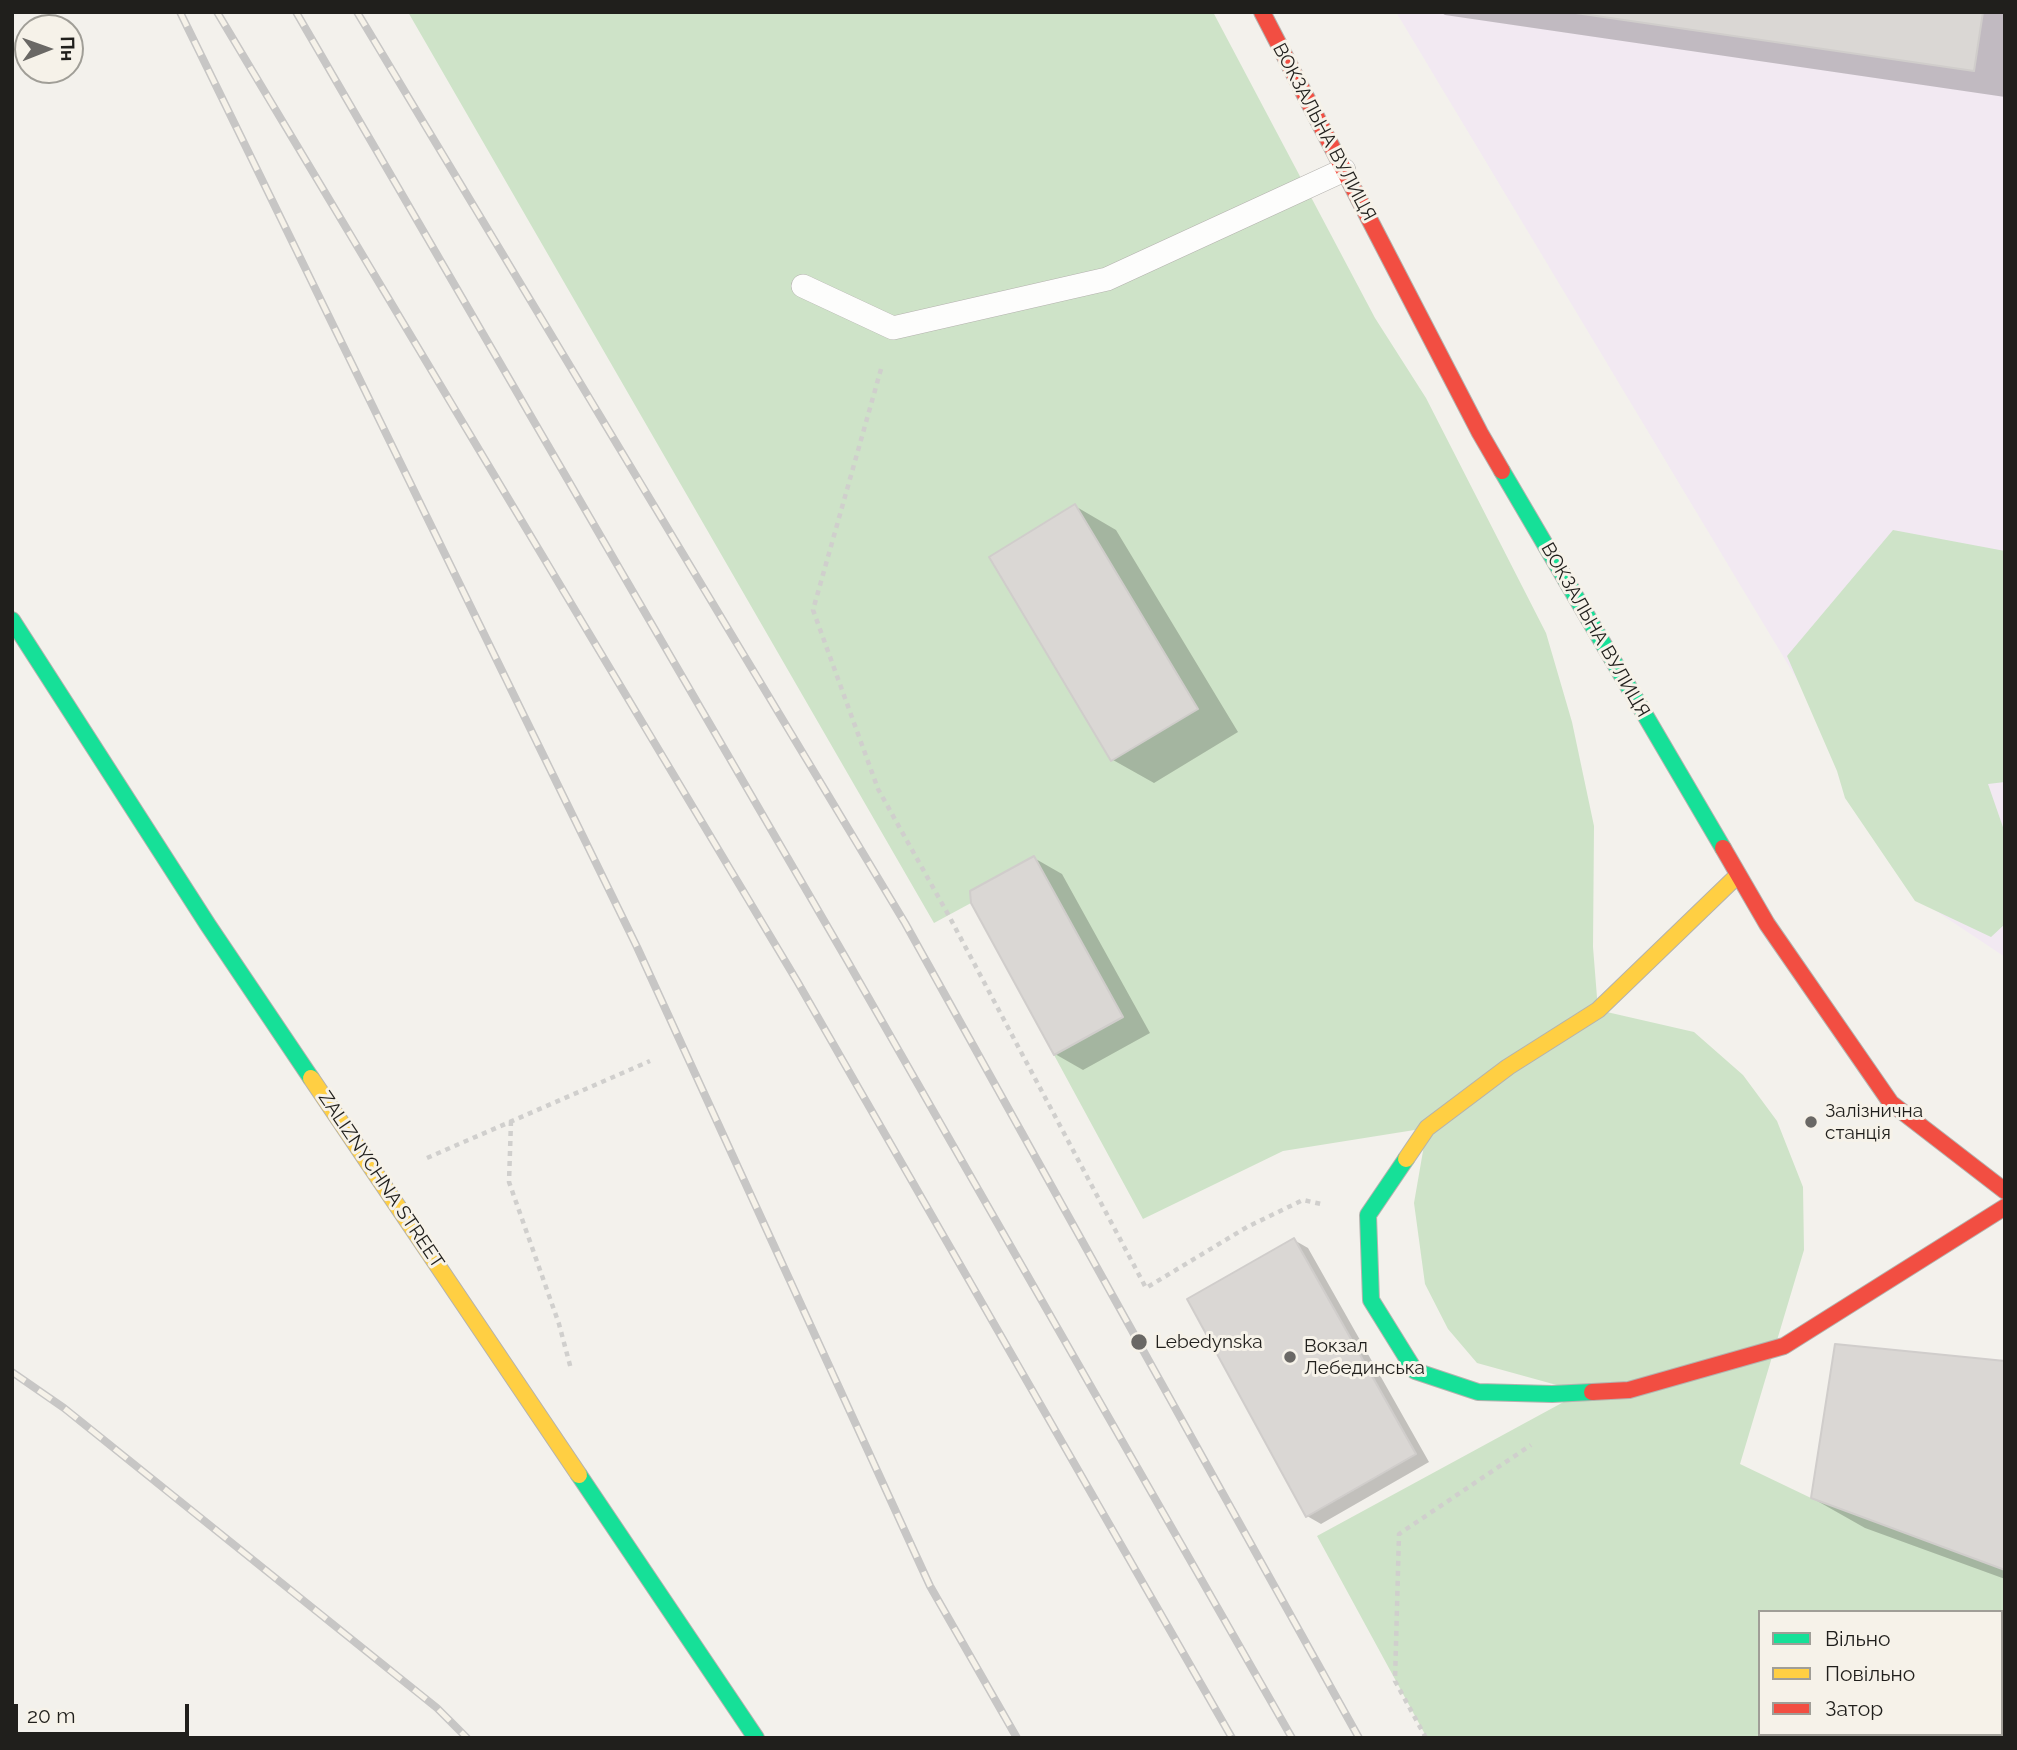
<!DOCTYPE html>
<meta charset="utf-8">
<style>
body{margin:0}
#map{position:relative;width:2017px;height:1750px;overflow:hidden;background:#f3f1ec;font-family:Raleway,sans-serif}
canvas{display:block}
.frame{position:absolute;inset:0;border:14px solid #201f1c;pointer-events:none}
.legend{position:absolute;left:1758px;top:1610px;width:245px;height:126px;box-sizing:border-box;background:#f6f2e9;border:2px solid #a09e97;margin:0;padding:9px 12px;list-style:none;font-size:21px;color:#201f1c}
.legend li{display:flex;align-items:center;gap:14px;height:35px}
.legend b{width:35px;border:2px solid #a09e97}
.north{position:absolute;left:14px;top:14px;width:70px;height:70px;box-sizing:border-box;background:#f6f2e9;border:2px solid #a09e97;border-radius:50%;rotate:89deg;font-size:19px;font-weight:700;line-height:28px;text-align:center;color:#201f1c}
.north::after{content:'';display:block;margin:auto;width:24px;height:32px;background:#6a6865;clip-path:polygon(50% 0,100% 100%,50% 72%,0 100%)}
.scale{position:absolute;left:14px;top:1704px;width:175px;height:32px;box-sizing:border-box;border:4px solid #201f1c;border-top:0;padding-left:9px;font-size:21px;line-height:24px;white-space:nowrap;color:#201f1c;-webkit-text-stroke:5px #f6f2e9;paint-order:stroke}
</style>
<div id="map">
<canvas width="2017" height="1750"></canvas>
<div class="frame"></div>
<ul class="legend">
<li><b style="height:9px;background:#16e098"></b>Вільно</li>
<li><b style="height:9px;background:#ffcf43"></b>Повільно</li>
<li><b style="height:9px;background:#f24e42"></b>Затор</li>
</ul>
<div class="north">Пн</div>
<div class="scale">20 m</div>
</div>
<script>
const ctx = document.querySelector('canvas').getContext('2d');
ctx.lineJoin = 'round';
function paint(path, color) {
  ctx.fillStyle = color;
  ctx.fill(path, 'evenodd');
}
function trace(path, color, width, dash) {
  ctx.strokeStyle = color;
  ctx.lineWidth = width;
  ctx.lineCap = dash ? 'butt' : 'round';
  ctx.setLineDash(dash || []);
  ctx.stroke(path);
}
function label(font, color, halo, rows, align = 'center') {
  ctx.font = font + ' Raleway,sans-serif';
  ctx.lineWidth = 6;
  ctx.setLineDash([]);
  ctx.textBaseline = 'middle';
  ctx.strokeStyle = halo;
  ctx.fillStyle = color;
  for (const [text, x, y, turn = 0] of rows) {
    ctx.save();
    ctx.translate(x, y);
    ctx.rotate((+turn || 0) * Math.PI / 180);
    ctx.textAlign = isNaN(turn) ? turn : align;
    if (halo) ctx.strokeText(text, 0, 0);
    ctx.fillText(text, 0, 0);
    ctx.restore();
  }
}
const industrial = new Path2D(`
 M1396,12H2005V957L1936,911Z`);
const green = new Path2D(`
 M408,12H1213L1375,318L1426,398L1546,633L1572,722L1594,826L1593,947L1598,1010L1694,1032L1743,1075L1777,1121L1803,1187L1804,1250L1740,1464L1811,1498L2005,1570V1738H1427L1317,1536L1582,1392L1477,1363L1448,1329L1425,1284L1414,1203L1427,1128L1283,1151L1143,1219L1054,1055L1122,1017L1038,863L1028,859L971,891V903L934,923ZM1760,1612H2001V1734H1760Z
 M1893,530L2005,551V782L1988,784L2005,833V924L1991,937L1915,901L1845,798L1837,771L1787,656Z`);
const shadow = new Path2D(`
 M1440,12H2005V97L1445,15Z
 M1075,506L1116,530L1238,732L1154,783L1113,760Z
 M1034,858L1062,874L1150,1033L1083,1070L1055,1054Z
 M1294,1240L1308,1248L1429,1462L1321,1524L1307,1516Z
 M2005,1362V1579L1865,1528L1812,1498Z`);
const building = new Path2D(`
 M1569,12H1983L1974,71Z
 M1075,504L1198,709L1111,761L989,557Z
 M1034,856L1123,1017L1054,1055L971,903L970,891Z
 M1294,1238L1416,1454L1306,1517L1187,1299Z
 M1835,1344L2005,1361V1570L1811,1498Z`);
const path = new Path2D(`
 M881,369L813,610L878,789L949,916L1146,1288L1247,1227L1303,1200L1321,1204
 M511,1121L509,1182L559,1324L571,1369
 M427,1158L650,1061
 M1426,1738L1395,1681L1399,1534L1531,1445`);
const lane = new Path2D(`
 M803,286L893,328L1107,279L1344,170`);
const fast = new Path2D(`
 M1502,471L1723,848
 M12,620L208,925L311,1078
 M1406,1159L1368,1215L1371,1300L1415,1371L1478,1392L1552,1394L1592,1392
 M579,1475L756,1738`);
const slow = new Path2D(`
 M311,1078L579,1475
 M1406,1159L1427,1128L1508,1067L1598,1010L1738,875`);
const jam = new Path2D(`
 M1262,12L1480,433L1502,471
 M1723,848L1767,924L1891,1103L2005,1191
 M1592,1392L1629,1390L1784,1346L2005,1207`);
const rail = new Path2D(`
 M180,12L637,947L930,1586L1017,1738
 M217,12L797,981L1232,1738
 M296,12L844,955L1292,1738
 M357,12L905,923L1359,1738
 M12,1372L64,1408L437,1708L467,1738`);
const markers = [
 [1811,1122,7,"#6a6865"],
 [1139,1342,9,"#6a6865"],
 [1290,1357,7,"#6a6865"]
];
const streetNames = [
 ["ВОКЗАЛЬНА ВУЛИЦЯ",1324,132,62],
 ["ВОКЗАЛЬНА ВУЛИЦЯ",1595,630,60],
 ["ZALIZNYCHNA STREET",381,1180,56]
];
const poiNames = [
 ["Залізнична",1825,1111],
 ["станція",1825,1133],
 ["Lebedynska",1155,1342],
 ["Вокзал",1304,1346],
 ["Лебединська",1304,1368]
];
paint(industrial, '#f2e9f2');
paint(green, '#cee3c8');
paint(shadow, '#0003');
paint(building, '#dad7d4');
trace(building, '#d0cdcb', 2);
trace(lane, '#b4b2ae', 24);
trace(fast, '#b4b2ae', 18);
trace(slow, '#b4b2ae', 18);
trace(jam, '#b4b2ae', 18);
trace(path, '#d0cfcd', 4.5, [5, 5]);
trace(lane, '#fdfdfc', 23);
trace(fast, '#16e098', 16);
trace(slow, '#ffcf43', 16);
trace(jam, '#f24e42', 16);
trace(rail, '#c7c6c5', 8);
trace(rail, '#f6f2e9', 5, [16]);
for (const [x, y, r, color] of markers) {
  const dot = new Path2D();
  dot.arc(x, y, r, 0, 2 * Math.PI);
  ctx.fillStyle = color;
  ctx.fill(dot);
  trace(dot, '#f6f2e9', 2.5);
}
label('19px', '#201f1c', '#f6f2e9', streetNames);
label('19px', '#201f1c', '#f6f2e9', poiNames, 'left');
</script>
